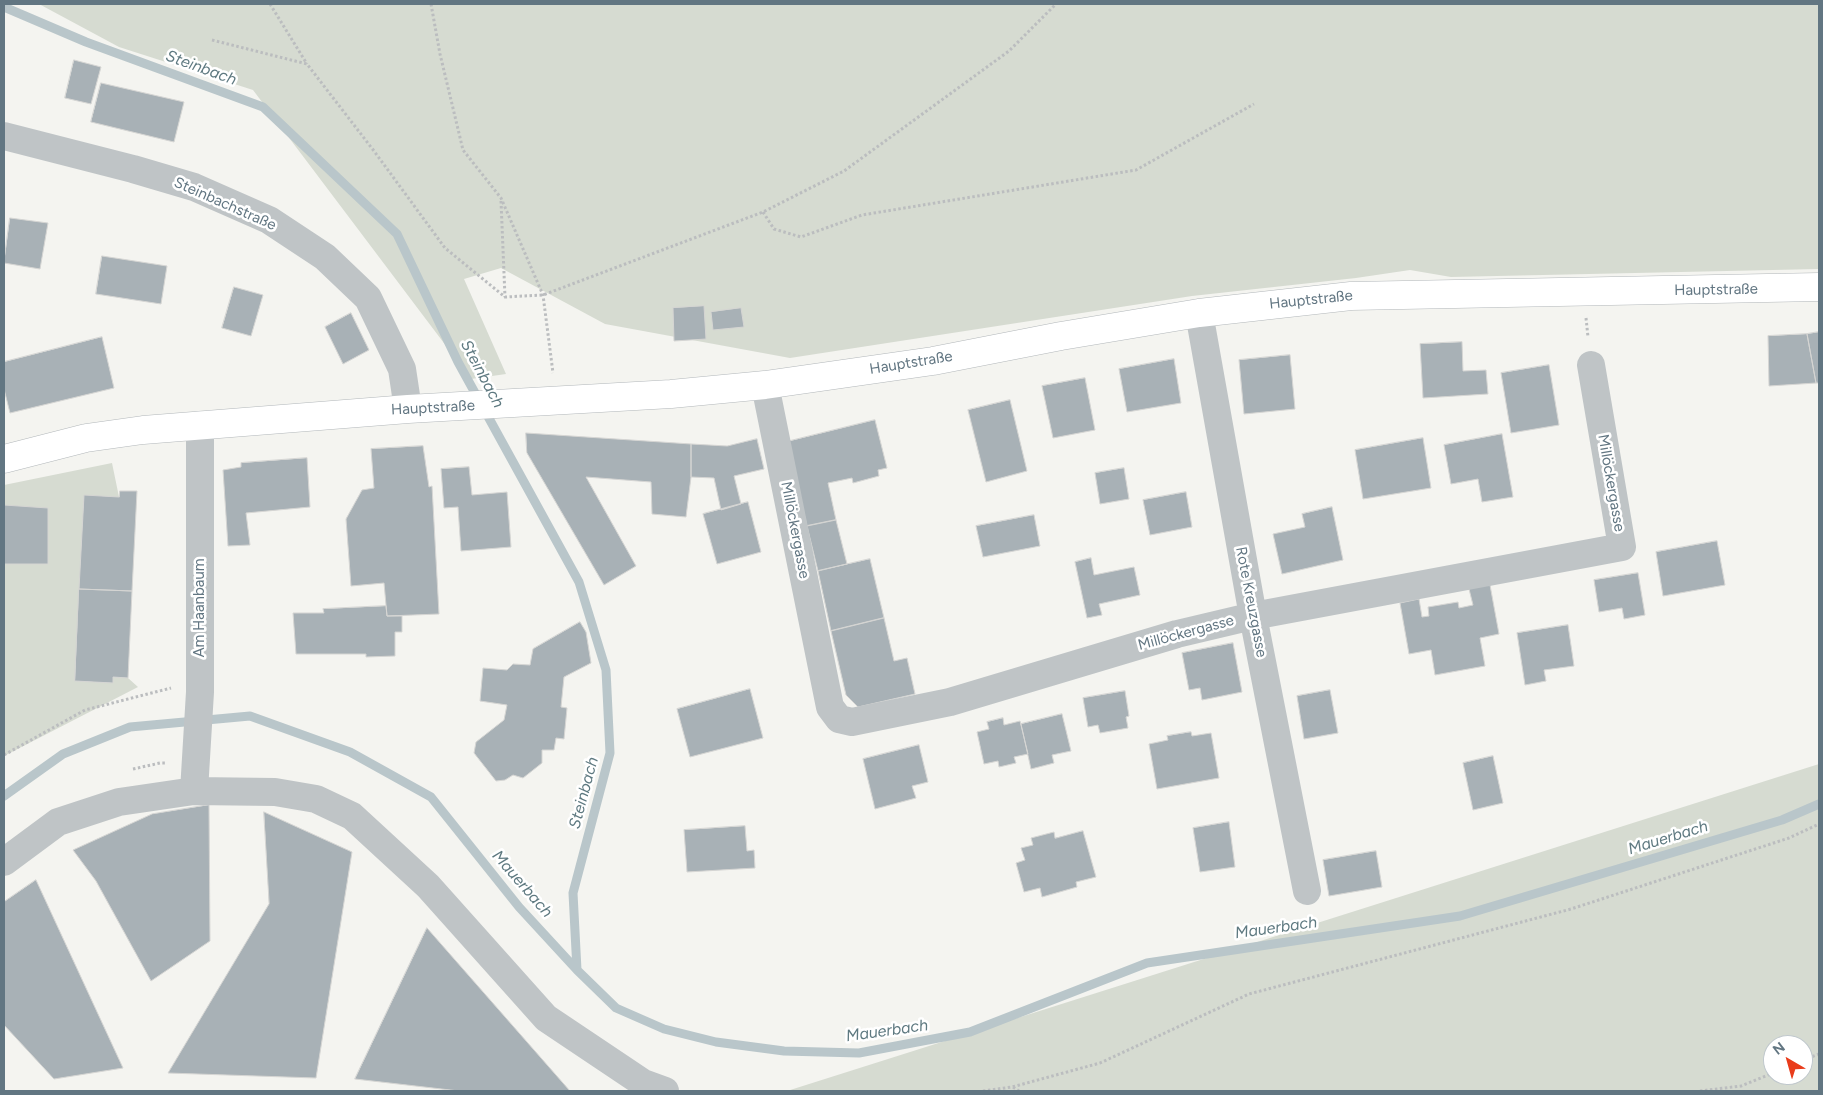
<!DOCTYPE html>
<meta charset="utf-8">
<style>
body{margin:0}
#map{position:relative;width:1823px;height:1095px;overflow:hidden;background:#f4f4f0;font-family:Figtree,sans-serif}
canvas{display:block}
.frame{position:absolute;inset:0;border:5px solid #627682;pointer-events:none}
.north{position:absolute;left:1763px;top:1035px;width:50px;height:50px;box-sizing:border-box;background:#fff;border:1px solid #c0c8cd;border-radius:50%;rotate:322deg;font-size:14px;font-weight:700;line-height:20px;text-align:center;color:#627682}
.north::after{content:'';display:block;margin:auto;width:18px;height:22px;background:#e93c1b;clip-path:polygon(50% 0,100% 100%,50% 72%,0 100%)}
</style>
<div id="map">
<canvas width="1823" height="1095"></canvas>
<div class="frame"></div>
<div class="north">N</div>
</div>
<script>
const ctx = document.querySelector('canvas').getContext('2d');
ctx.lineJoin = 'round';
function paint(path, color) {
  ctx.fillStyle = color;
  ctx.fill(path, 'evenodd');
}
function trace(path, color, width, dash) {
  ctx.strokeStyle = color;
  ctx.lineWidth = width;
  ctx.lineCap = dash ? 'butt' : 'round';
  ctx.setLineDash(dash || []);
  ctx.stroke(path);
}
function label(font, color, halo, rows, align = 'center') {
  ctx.font = font + ' Figtree,sans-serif';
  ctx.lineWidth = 5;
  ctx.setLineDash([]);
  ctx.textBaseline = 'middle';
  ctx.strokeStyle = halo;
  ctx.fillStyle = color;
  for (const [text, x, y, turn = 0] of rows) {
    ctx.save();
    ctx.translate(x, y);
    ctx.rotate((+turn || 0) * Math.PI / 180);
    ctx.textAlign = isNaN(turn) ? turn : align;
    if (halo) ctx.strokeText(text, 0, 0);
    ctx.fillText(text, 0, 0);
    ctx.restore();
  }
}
const green = new Path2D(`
 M39,4H1819V269L1451,277L1410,270L1356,278L1192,296L790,358L605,324L501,268L464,279L506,374L471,379L253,90L119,47Z
 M112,463L119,497L84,496L75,681L113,683V677L128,678L138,687L4,756V485Z
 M1819,764V1091H787ZM1773,1045H1803V1075H1773Z`);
const stream = new Path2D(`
 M4,7L86,42L263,107L397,234L458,362L579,582L606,670L610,753L573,893L577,970
 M4,796L63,754L130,727L250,716L350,752L431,797L519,907L577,970L616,1008L664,1029L716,1042L784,1051L859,1053L970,1032L1147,963L1460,916L1782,820L1819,804`);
const building = new Path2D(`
 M74,60L101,67L91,104L65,98Z
 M101,83L184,102L174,142L91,122Z
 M10,218L48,223L40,269L4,263Z
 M102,256L167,266L161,304L96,294Z
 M234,287L263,295L251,336L222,328Z
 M704,306L706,339L674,341L673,308Z
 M741,308L744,327L713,330L711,312Z
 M351,313L369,350L343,364L325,327Z
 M1819,332V383H1816L1807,334Z
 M1807,334L1816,383L1769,386L1768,336Z
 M102,337L114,388L10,413L4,389V362Z
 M1462,342L1463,371L1486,370L1488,394L1423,398L1420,344Z
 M1290,355L1295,409L1244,414L1239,360Z
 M1174,359L1181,403L1127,412L1119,369Z
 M1549,365L1559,425L1511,433L1501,373Z
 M1085,378L1095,430L1053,438L1042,386Z
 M1010,400L1027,471L986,482L968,410Z
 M875,420L887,468L878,470L879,476L853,483L852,478L828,483L836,520L807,526L786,442Z
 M526,433L691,444V477L686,517L652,514L651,482L586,477L636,566L604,585L527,453Z
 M1502,434L1513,497L1482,502L1478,479L1451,484L1444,445Z
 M1423,438L1431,488L1363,499L1355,450Z
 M757,439L764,469L734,476L741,504L721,510L714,478L691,477V444L727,446Z
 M423,446L429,487L432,486L439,614L387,616L384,583L351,586L346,519L362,490L374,488L371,449Z
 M307,458L310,507L246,513L250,545L228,546L223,470L241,467V463Z
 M469,467L472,495L507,492L511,547L461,551L458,507L444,508L441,469Z
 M1124,468L1129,499L1100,504L1095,473Z
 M120,491H137L132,591L79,589L84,495L119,497Z
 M1186,492L1192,527L1150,535L1143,500Z
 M748,502L761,552L717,564L703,514Z
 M4,505L48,508V564H4Z
 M1332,507L1343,560L1282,574L1273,534L1305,527L1302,514Z
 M1034,515L1040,546L983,557L976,526Z
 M836,520L847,564L818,571L807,526Z
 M1717,541L1725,585L1663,596L1656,552Z
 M1091,558L1094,575L1134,567L1140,595L1099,604L1102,615L1087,618L1075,562Z
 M870,559L884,618L831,631L818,571Z
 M1638,573L1645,615L1624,619L1622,608L1599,612L1594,580Z
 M1490,585L1499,634L1480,638L1485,666L1435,675L1431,650L1409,654L1400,603L1419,599L1422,617L1429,616L1428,607L1458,602L1459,608L1473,605L1469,589Z
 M79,589L132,591L128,678L113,677V683L75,681Z
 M386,606L387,616H402V632H395V656L366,657V654H296L293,613H324L323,609Z
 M884,618L894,661L907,658L915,694L858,707L846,695L831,631Z
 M580,622L586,632L591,663L564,677L561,707L567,708L564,739L556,738L554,750H542V763L523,778L513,775L505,780L496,781L474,753L476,742L504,720L507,705L480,701L483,668L507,670L513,664L530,665L533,649Z
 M1568,625L1574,666L1544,670L1546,681L1525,685L1517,633Z
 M1233,643L1242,692L1202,700L1200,688L1189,690L1182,653Z
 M750,689L763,738L690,757L677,709Z
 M1330,690L1338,733L1304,739L1297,696Z
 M1125,691L1129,716L1126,717L1128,728L1100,733L1098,725L1088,727L1083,698Z
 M1062,714L1071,751L1052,755L1054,763L1031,769L1021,724Z
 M1003,718L1004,725L1020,721L1028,754L1014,757L1016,763L999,767L998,761L984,764L977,732L989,729L987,722Z
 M1191,732L1192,736L1211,733L1219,778L1157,789L1149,744L1168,740L1167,736Z
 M919,745L928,782L912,786L916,798L875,809L863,759Z
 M1493,756L1503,803L1473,810L1463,763Z
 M209,805L210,941L151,981L96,881L73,850L152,814Z
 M264,812L352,852L316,1078L168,1073L269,904Z
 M1229,822L1235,867L1200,872L1193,828Z
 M745,826L747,851L754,850L755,868L687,872L684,830Z
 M1083,831L1096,877L1076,882L1077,887L1042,897L1040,888L1024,892L1016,863L1025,860L1021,848L1033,845L1031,838L1054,832L1055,838Z
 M1376,851L1382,887L1329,896L1323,860Z
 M36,880L123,1068L54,1079L4,1025V902Z
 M427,928L570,1091H459L355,1079Z`);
const path = new Path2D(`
 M270,4L307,64
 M431,4L440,54L463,150L501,198L543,295L553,373
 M212,40L307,64L374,151L445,248L505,297L543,295L763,212L844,171L1009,51L1056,4
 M501,201L505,297
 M763,212L774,229L801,237L862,215L1136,170L1254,104
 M1586,318L1588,337
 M4,755L85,710L171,688
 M133,769L160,763H166
 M1803,1060L1819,1054
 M1013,1087L1019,1091
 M983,1091L1012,1087L1100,1063L1249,994L1571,909L1789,838L1819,824
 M1700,1091L1741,1086L1773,1073`);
const minor = new Path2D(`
 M4,136L133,169L194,187L269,220L325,257L368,298L402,369L408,409
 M1199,313L1253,616L1307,891
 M765,385L830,707L839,719L852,722L950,702L1177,634L1253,616L1622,547L1591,365
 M194,791L200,692V425
 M4,862L58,822L119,802L194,791L275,792L316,799L352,816L428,886L546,1018L643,1083L665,1091`);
const major = new Path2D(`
 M4,459L86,438L143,430L408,409L671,394L765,385L933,361L1061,336L1199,313L1351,296L1819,287`);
const streetNames = [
 ["Steinbachstraße",225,204,24],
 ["Hauptstraße",1716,290,-1],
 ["Hauptstraße",1311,300,-6],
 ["Hauptstraße",911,363,-9],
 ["Hauptstraße",433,408,-3],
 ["Millöckergasse",1611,483,80],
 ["Millöckergasse",795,530,79],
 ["Rote Kreuzgasse",1251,602,79],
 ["Am Haanbaum",200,608,-90],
 ["Millöckergasse",1186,633,-15]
];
const waterNames = [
 ["Steinbach",201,68,20],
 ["Steinbach",482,374,62],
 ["Steinbach",584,793,-75],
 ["Mauerbach",1668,838,-17],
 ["Mauerbach",522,884,49],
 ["Mauerbach",1276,928,-8],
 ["Mauerbach",887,1031,-8]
];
paint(green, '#d6dbd1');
trace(stream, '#b9c6ca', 9);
paint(building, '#a8b1b6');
trace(building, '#d5d5d3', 1);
trace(major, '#b2b7ba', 29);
trace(path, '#bbbdbf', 3, [2.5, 2.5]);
trace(minor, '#bfc4c6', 28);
trace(major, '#fff', 28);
label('15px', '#627682', '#fff', streetNames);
label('italic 16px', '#5e7980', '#fff', waterNames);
</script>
